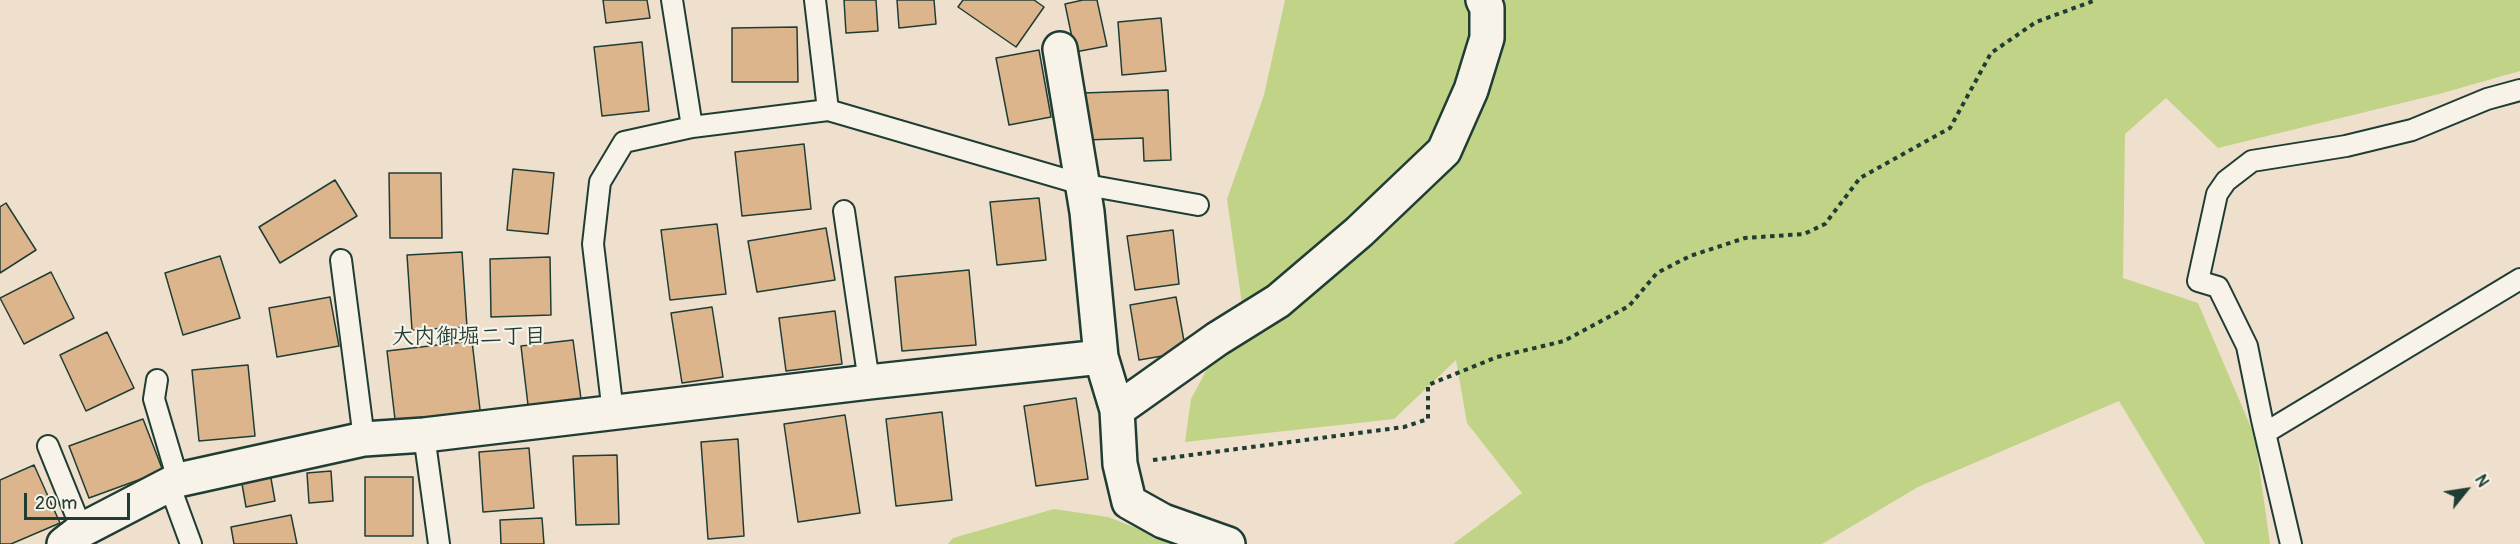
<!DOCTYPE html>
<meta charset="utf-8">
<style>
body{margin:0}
#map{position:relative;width:2520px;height:544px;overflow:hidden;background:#efe0cd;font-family:Pangolin,sans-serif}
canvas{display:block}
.north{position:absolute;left:2436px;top:460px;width:60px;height:60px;-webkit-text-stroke:4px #f7f3e8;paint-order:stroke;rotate:60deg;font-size:16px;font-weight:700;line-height:24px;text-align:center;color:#1f3d34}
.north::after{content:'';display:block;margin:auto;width:21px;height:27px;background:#1f3d34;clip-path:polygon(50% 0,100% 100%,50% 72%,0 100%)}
.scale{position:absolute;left:24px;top:493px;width:106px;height:27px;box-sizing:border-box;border:3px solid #1f3d34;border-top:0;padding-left:8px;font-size:18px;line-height:21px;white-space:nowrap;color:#1f3d34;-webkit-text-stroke:4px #f7f3e8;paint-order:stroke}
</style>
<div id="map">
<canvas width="2520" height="544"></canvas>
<div class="north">N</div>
<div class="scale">20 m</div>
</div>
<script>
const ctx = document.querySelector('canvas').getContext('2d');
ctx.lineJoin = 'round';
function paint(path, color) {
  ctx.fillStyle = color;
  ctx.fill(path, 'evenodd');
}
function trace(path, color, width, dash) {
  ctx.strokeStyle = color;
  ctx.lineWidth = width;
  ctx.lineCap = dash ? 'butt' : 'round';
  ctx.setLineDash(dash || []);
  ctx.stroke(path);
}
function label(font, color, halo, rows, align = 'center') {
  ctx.font = font + ' Pangolin,"Klee One",sans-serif';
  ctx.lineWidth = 4.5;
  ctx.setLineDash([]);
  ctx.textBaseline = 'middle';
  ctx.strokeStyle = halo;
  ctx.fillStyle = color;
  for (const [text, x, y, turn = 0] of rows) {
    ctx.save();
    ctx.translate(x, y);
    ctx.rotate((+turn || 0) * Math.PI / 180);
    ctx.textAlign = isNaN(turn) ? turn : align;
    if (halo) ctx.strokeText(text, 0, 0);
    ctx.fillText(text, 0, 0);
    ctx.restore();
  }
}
const green = new Path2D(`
 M1285,0H2520V71L2439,94L2218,148L2166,98L2125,134L2123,278L2198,303L2255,437L2270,544H2205L2119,401L1918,487L1822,544H1453L1522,493L1467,423L1456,360L1394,419L1185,442L1191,399L1242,304L1227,199L1264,95Z
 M1054,509L1108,517L1178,544H948L953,538Z`);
const building = new Path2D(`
 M603,0H647L650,18L606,23Z
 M844,0H876L878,31L846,33Z
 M897,0H934L936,24L899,28Z
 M963,0H1034L1044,7L1016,47L958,7Z
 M1083,0H1097L1107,46L1075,52L1065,4Z
 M1161,18L1166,71L1122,75L1118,22Z
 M797,27L798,82H732V28Z
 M642,42L649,111L602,116L594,47Z
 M1039,50L1051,117L1009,125L996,58Z
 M1168,90L1171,160L1144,161L1143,138L1085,140L1083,93Z
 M804,144L811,209L742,216L735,152Z
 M513,169L554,173L548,234L507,230Z
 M389,173H441L442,238H390Z
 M335,180L357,216L280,263L259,227Z
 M1039,198L1046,260L997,265L990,202Z
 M6,203L36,250L0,273V207Z
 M717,224L726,294L670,300L661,230Z
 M826,228L835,280L757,292L748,241Z
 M1173,230L1179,284L1135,290L1127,236Z
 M462,252L467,327L412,330L407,255Z
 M220,256L240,318L183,335L165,273Z
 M550,257L551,315L491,317L490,259Z
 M969,270L976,345L902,351L895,277Z
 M51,272L74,318L24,344L0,298Z
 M330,297L339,346L277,357L269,308Z
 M1176,297L1186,352L1139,360L1130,305Z
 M712,307L723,377L682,383L671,313Z
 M835,311L842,364L786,371L779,318Z
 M107,332L134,388L86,411L60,355Z
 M573,340L581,399L528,405L521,346Z
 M472,341L481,418L396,428L387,351Z
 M248,365L255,436L199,441L192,370Z
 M1076,398L1088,479L1036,486L1024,406Z
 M942,412L952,500L896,506L886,419Z
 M845,415L860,513L798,522L784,424Z
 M143,419L163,471L89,498L69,446Z
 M738,439L744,536L708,539L701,442Z
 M529,448L534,508L483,512L479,452Z
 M617,455L619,524L576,525L573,456Z
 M34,465L60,523L11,544H0V480Z
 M331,471L333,501L309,503L307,473Z
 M270,473L275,501L246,507L241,478Z
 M365,477H413V536H365Z
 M291,515L297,544H234L231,527Z
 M542,518L544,544H501L500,520Z`);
const path = new Path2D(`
 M1153,460L1404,427L1428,419V385L1497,357L1564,341L1629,306L1657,273L1690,256L1745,238L1804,234L1825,224L1860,178L1950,128L1991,53L2036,22L2096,0`);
const lane = new Path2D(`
 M672,0L692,127
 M815,0L828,110
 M844,211L869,382
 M341,260L364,439
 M157,380L154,399L178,480
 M613,413L593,244L600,182L624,142L692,127L828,110L1081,184L1198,205
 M2265,433L2520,279
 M424,435L439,544
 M48,446L82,530
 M169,484L191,544
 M2291,544L2262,420L2247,346L2218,287L2198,281L2217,194L2226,181L2252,161L2346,146L2412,130L2487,99L2520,90`);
const street = new Path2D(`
 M1060,49L1087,212L1101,357L1117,410L1120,464L1129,502L1163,521L1228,544
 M1117,410L1217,339L1278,301L1359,232L1444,151L1471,90L1487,38V8L1483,0
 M64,544L82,530L178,480L364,439L424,435L869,382L1101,357`);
const neighbourhoodNames = [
 ["大内御堀二丁目",469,337]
];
paint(green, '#c1d387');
paint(building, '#dcb58d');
trace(building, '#1f3d34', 1.5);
trace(lane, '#1f3d34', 24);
trace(street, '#1f3d34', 38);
trace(path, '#1f3d34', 4, [4.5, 4.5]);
trace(lane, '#f7f3e8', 20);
trace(street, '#f7f3e8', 33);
label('bold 22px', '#1f3d34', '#f7f3e8', neighbourhoodNames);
</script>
